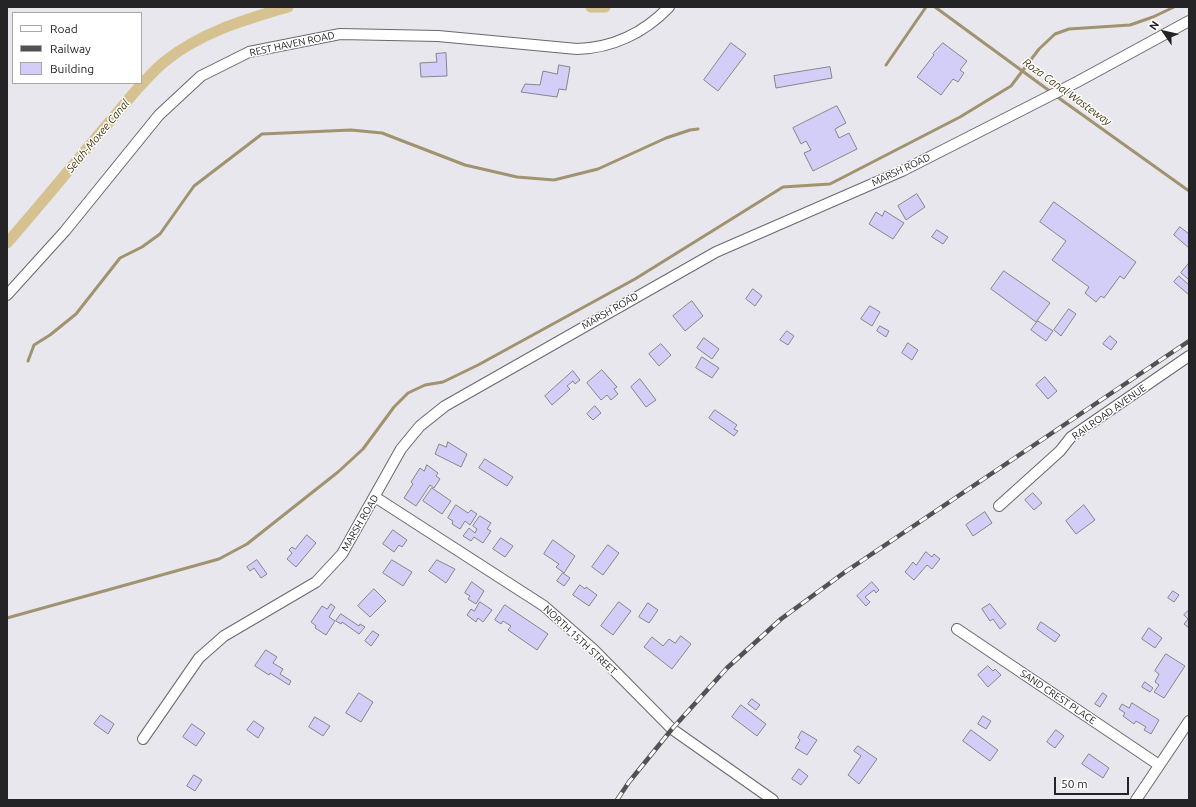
<!DOCTYPE html>
<style>
body{margin:0}
#map{position:relative;width:1196px;height:807px;overflow:hidden;background:#e7e7ed;font-family:Ubuntu,sans-serif}
canvas{display:block}
.frame{position:absolute;inset:0;border:8px solid #242426;pointer-events:none}
.legend{position:absolute;left:12px;top:12px;width:130px;height:72px;box-sizing:border-box;background:#fff;border:1px solid #a7a7a8;margin:0;padding:5px 7px;list-style:none;font-size:12px;color:#242426}
.legend li{display:flex;align-items:center;gap:8px;height:20px}
.legend b{width:20px;border:1px solid #a7a7a8}
.north{position:absolute;left:1144px;top:12px;width:40px;height:40px;-webkit-text-stroke:3px #fff;paint-order:stroke;rotate:304deg;font-size:11px;font-weight:700;line-height:16px;text-align:center;color:#242426}
.north::after{content:'';display:block;margin:auto;width:14px;height:18px;background:#242426;clip-path:polygon(50% 0,100% 100%,50% 72%,0 100%)}
.scale{position:absolute;left:1054px;top:777px;width:75px;height:18px;box-sizing:border-box;border:2px solid #242426;border-top:0;padding-left:5px;font-size:12px;line-height:14px;white-space:nowrap;color:#242426;-webkit-text-stroke:3px #fff;paint-order:stroke}
</style>
<div id="map">
<canvas width="1196" height="807"></canvas>
<div class="frame"></div>
<ul class="legend">
<li><b style="height:5px;background:#fff"></b>Road</li>
<li><b style="height:5px;background:#525255"></b>Railway</li>
<li><b style="height:11px;background:#d2cef7"></b>Building</li>
</ul>
<div class="north">N</div>
<div class="scale">50 m</div>
</div>
<script>
const ctx = document.querySelector('canvas').getContext('2d');
ctx.lineJoin = 'round';
function trace(path, color, width, dash) {
  ctx.strokeStyle = color;
  ctx.lineWidth = width;
  ctx.lineCap = dash ? 'butt' : 'round';
  ctx.setLineDash(dash || []);
  ctx.stroke(path);
}
function paint(path, color) {
  ctx.fillStyle = color;
  ctx.fill(path, 'evenodd');
}
function label(font, color, halo, rows, align = 'center') {
  ctx.font = font + ' Ubuntu,sans-serif';
  ctx.lineWidth = 3;
  ctx.setLineDash([]);
  ctx.textBaseline = 'middle';
  ctx.strokeStyle = halo;
  ctx.fillStyle = color;
  for (const [text, x, y, turn = 0] of rows) {
    ctx.save();
    ctx.translate(x, y);
    ctx.rotate((+turn || 0) * Math.PI / 180);
    ctx.textAlign = isNaN(turn) ? turn : align;
    if (halo) ctx.strokeText(text, 0, 0);
    ctx.fillText(text, 0, 0);
    ctx.restore();
  }
}
const stream = new Path2D(`
 M935,7L1051,92
 M886,65L926,7
 M1056,96L1189,191
 M28,361L34,345L50,335L76,314L120,258L142,247L160,234L194,186L262,134L351,130L382,133L465,165L517,177L554,180L598,169L666,138L690,130L698,129
 M7,618L219,559L247,544L338,472L363,449L394,407L408,393L425,385L443,382L478,365L635,279L783,187L830,184L960,117L1011,86L1039,49L1055,34L1069,29L1130,25L1153,17L1174,7`);
const canal = new Path2D(`
 M591,7H605
 M7,243C43,202 76,161 111,120C128,100 144,79 164,62C201,32 244,20 288,7`);
const building = new Path2D(`
 M731,43L746,54L718,91L704,80Z
 M943,43L967,61L960,70L964,73L958,82L953,79L941,95L917,77L934,55L933,54Z
 M446,53L447,76L421,77L420,63L437,62L436,54Z
 M559,65L570,67L566,90L559,89L557,97L521,92L525,84L540,85L543,71L557,74Z
 M830,67L832,78L776,88L774,76Z
 M837,106L846,123L835,129L839,138L849,133L857,149L813,171L804,153L811,150L806,141L801,144L793,128Z
 M917,194L925,207L906,220L898,206Z
 M1054,202L1136,262L1124,279L1120,276L1104,298L1101,296L1096,302L1085,293L1089,287L1052,260L1066,241L1040,222Z
 M885,211L904,223L893,239L869,224L876,212L882,216Z
 M1180,227L1189,234V248L1174,235Z
 M937,230L948,237L943,244L932,237Z
 M1189,263V278L1188,279L1181,273Z
 M1004,271L1050,303L1036,322L991,289Z
 M1179,276L1189,285V295L1174,282Z
 M753,289L762,296L755,306L746,299Z
 M692,301L703,316L685,331L673,316Z
 M870,306L880,312L872,326L861,319Z
 M1069,309L1076,314L1061,336L1054,330Z
 M1038,321L1053,331L1046,341L1031,330Z
 M880,326L889,331L886,337L877,331Z
 M787,331L794,336L788,345L780,340Z
 M1110,336L1117,342L1111,350L1103,344Z
 M704,338L719,349L712,359L697,348Z
 M908,343L918,350L912,360L902,353Z
 M661,344L671,355L659,366L649,354Z
 M702,357L719,368L712,378L696,368Z
 M602,370L617,387L614,389L618,394L611,400L607,395L601,400L587,383Z
 M573,371L580,380L575,384L573,381L567,386L570,389L552,405L545,396Z
 M1045,377L1057,391L1048,399L1036,385Z
 M640,379L656,400L646,407L631,387Z
 M595,406L601,413L593,420L587,414Z
 M715,410L737,425L734,429L738,431L734,436L709,418Z
 M448,442L467,454L461,467L435,454L439,444L446,447Z
 M485,459L513,477L507,486L479,468Z
 M427,465L438,473L436,476L440,479L434,488L430,485L416,506L404,498L413,484L411,482L420,468L424,471Z
 M432,488L451,501L442,514L423,501Z
 M1033,493L1042,503L1034,510L1025,500Z
 M456,505L468,513L471,510L477,514L470,525L465,521L460,529L452,524L453,521L448,518Z
 M1084,505L1095,520L1076,534L1066,521Z
 M985,512L992,523L973,536L966,525Z
 M480,516L491,523L487,529L491,531L483,543L474,537L471,541L463,536L469,528L475,533L477,529L473,526Z
 M393,530L407,540L402,547L399,545L394,552L383,544Z
 M307,535L316,543L296,567L287,559L292,553L289,550L292,547L295,549Z
 M501,538L513,546L505,557L493,549Z
 M553,540L575,556L564,573L556,567L559,564L544,554Z
 M608,545L619,553L603,575L592,567Z
 M926,552L932,557L934,554L940,559L932,569L927,565L914,580L905,572L913,562L916,565Z
 M257,560L267,574L261,578L254,568L250,571L247,567Z
 M392,560L412,572L403,586L383,573Z
 M437,560L455,569L446,583L429,571Z
 M563,573L570,578L564,586L557,581Z
 M472,582L484,591L476,604L468,599L470,596L465,593Z
 M872,582L879,590L876,593L874,590L865,597L870,602L866,606L857,596Z
 M580,585L585,589L586,587L597,595L589,606L573,595Z
 M374,589L386,601L370,617L358,606Z
 M1173,591L1179,595L1174,602L1168,598Z
 M480,602L492,610L483,622L478,618L476,622L467,615L471,609L474,611Z
 M619,602L631,611L613,635L601,626Z
 M648,603L658,610L649,623L639,617Z
 M331,604L335,607L329,617L335,621L326,635L315,628L316,626L311,622L322,606L327,609Z
 M990,604L1006,624L1000,629L993,619L990,621L982,609Z
 M505,605L548,634L537,650L508,630L511,626L503,621L501,624L495,620Z
 M1189,610V628L1184,624L1188,619L1184,615Z
 M341,614L359,626L360,624L365,627L359,634L342,622L341,624L336,621Z
 M1041,622L1060,635L1055,642L1037,629Z
 M1149,628L1162,638L1155,648L1142,639Z
 M373,631L379,635L371,646L365,641Z
 M681,636L691,644L672,669L644,647L652,637L663,646L669,639L675,643Z
 M266,650L277,657L273,663L283,669L280,674L291,681L289,685L270,673L269,675L255,666Z
 M1166,654L1185,666L1164,698L1154,692L1159,685L1155,682L1159,674L1155,671Z
 M988,666L993,671L995,669L1001,675L988,687L978,675Z
 M1145,682L1153,688L1150,692L1142,687Z
 M359,693L373,702L361,722L346,713Z
 M1103,693L1107,696L1100,707L1095,704Z
 M752,699L760,705L756,710L748,704Z
 M1132,703L1159,720L1151,734L1144,730L1146,727L1136,721L1134,724L1123,716L1125,713L1119,709L1122,704L1129,708Z
 M741,705L766,724L757,736L732,717Z
 M101,715L114,724L108,734L94,724Z
 M983,716L991,721L986,729L978,724Z
 M315,717L330,726L323,736L309,727Z
 M254,721L264,728L258,738L247,730Z
 M192,724L205,733L196,746L183,737Z
 M971,730L998,750L990,761L963,741Z
 M1056,730L1064,736L1055,748L1047,742Z
 M802,731L817,740L807,755L795,748L800,740L798,738Z
 M858,746L877,759L859,784L848,775L861,756L854,751Z
 M1089,754L1109,768L1103,778L1082,764Z
 M799,769L808,776L801,785L792,779Z
 M194,775L202,780L195,791L187,786Z`);
const minor = new Path2D(`
 M7,295L65,231L159,115L201,76L249,52L340,34L438,36L577,49C612,48 644,33 669,7
 M375,497L544,606L593,649L672,729L773,800
 M999,506L1060,451L1071,437L1189,356
 M957,629L1159,765
 M143,739L199,658L224,636L316,582L342,554L401,449L420,426L445,406L716,252L902,171L1077,82L1189,21
 M1136,800L1189,721`);
const rail = new Path2D(`
 M617,800L629,782L672,729L727,668L781,619L845,572L1189,341`);
const streetNames = [
 ["REST HAVEN ROAD",292,44,-12],
 ["MARSH ROAD",901,170,-25],
 ["MARSH ROAD",610,311,-30],
 ["RAILROAD AVENUE",1109,412,-35],
 ["MARSH ROAD",360,523,-60],
 ["NORTH 15TH STREET",580,640,43],
 ["SAND CREST PLACE",1058,697,34]
];
const waterNames = [
 ["Roza Canal Wasteway",1067,92,36],
 ["Selah-Moxee Canal",98,136,-50]
];
trace(stream, '#a19370', 3);
trace(canal, '#d6c290', 11);
paint(building, '#d2cef7');
trace(building, '#85858b', 1);
trace(minor, '#69686e', 12);
trace(minor, '#fff', 10);
trace(rail, '#525255', 4.5);
trace(rail, '#fff', 3, [9]);
label('10px', '#242426', '#fff', streetNames);
label('italic 11px', '#403208', '#fff', waterNames);
</script>
